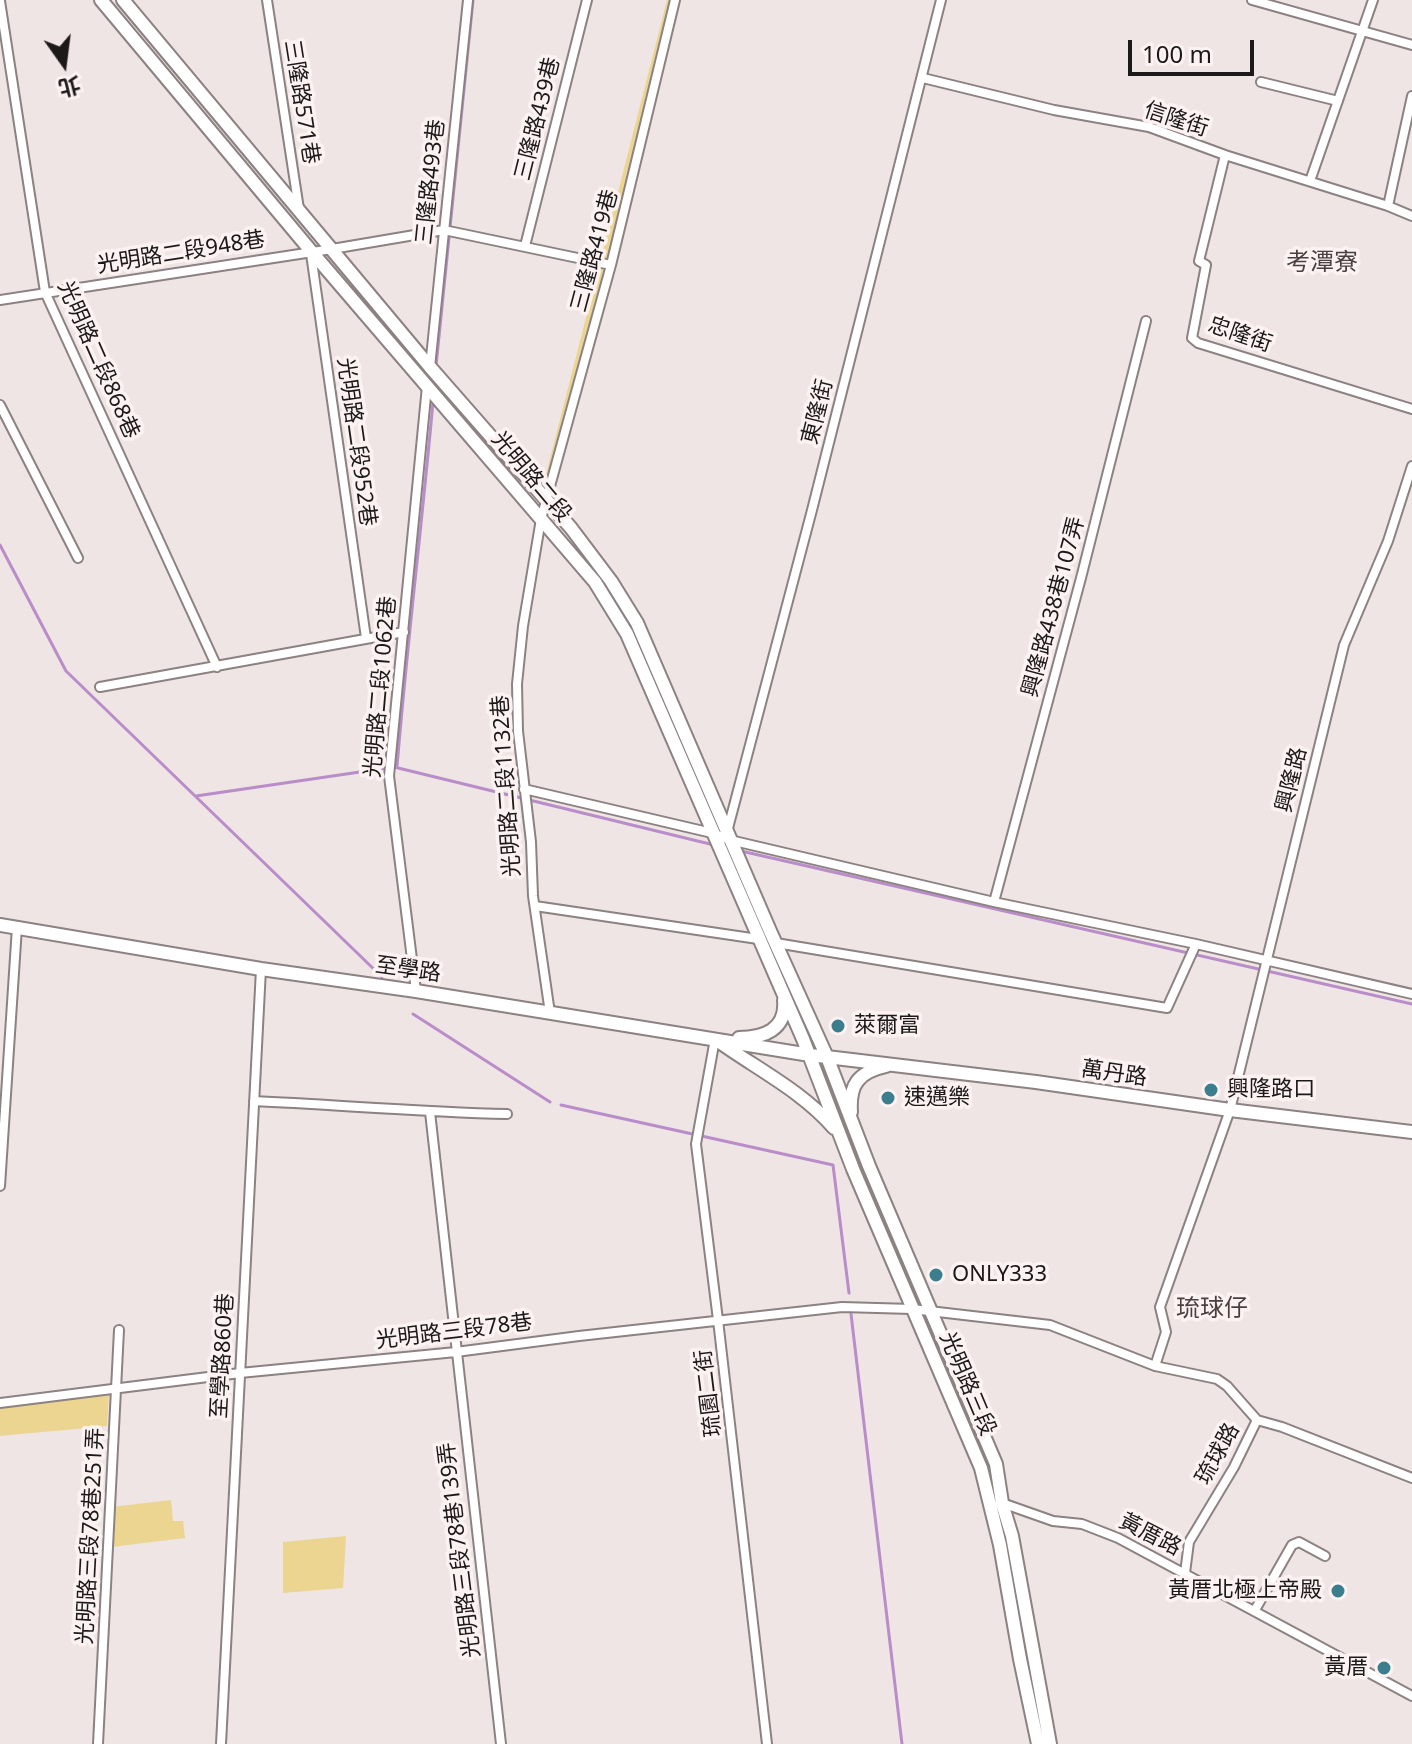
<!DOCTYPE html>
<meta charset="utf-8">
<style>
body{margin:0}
#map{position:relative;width:1412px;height:1744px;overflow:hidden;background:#efe5e4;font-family:"Noto Sans","Noto Sans TC",sans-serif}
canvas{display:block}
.north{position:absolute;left:24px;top:24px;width:80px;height:80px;-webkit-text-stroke:6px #fcf2f1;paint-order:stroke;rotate:166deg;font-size:22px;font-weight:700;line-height:32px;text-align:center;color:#1c1919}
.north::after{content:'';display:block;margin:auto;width:28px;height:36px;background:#1c1919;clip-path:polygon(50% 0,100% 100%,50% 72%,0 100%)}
.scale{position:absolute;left:1128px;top:40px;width:126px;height:36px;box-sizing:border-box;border:4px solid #1c1919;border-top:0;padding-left:10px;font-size:24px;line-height:28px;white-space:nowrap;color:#1c1919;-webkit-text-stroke:6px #fcf2f1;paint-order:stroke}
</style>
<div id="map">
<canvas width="1412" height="1744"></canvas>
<div class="north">北</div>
<div class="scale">100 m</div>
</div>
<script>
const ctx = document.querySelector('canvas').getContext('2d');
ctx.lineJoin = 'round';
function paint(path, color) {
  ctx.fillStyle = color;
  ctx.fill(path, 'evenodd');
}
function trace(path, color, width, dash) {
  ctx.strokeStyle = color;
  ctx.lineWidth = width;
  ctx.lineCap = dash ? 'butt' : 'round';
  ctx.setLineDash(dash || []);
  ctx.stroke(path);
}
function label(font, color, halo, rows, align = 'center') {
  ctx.font = font + ' "Noto Sans","Noto Sans TC",sans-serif';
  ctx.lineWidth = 7;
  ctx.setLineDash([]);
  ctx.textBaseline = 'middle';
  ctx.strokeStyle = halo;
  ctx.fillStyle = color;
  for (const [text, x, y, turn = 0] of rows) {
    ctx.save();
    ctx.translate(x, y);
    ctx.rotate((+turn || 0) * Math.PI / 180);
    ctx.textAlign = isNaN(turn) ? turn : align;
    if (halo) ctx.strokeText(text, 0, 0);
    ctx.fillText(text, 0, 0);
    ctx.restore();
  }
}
const green = new Path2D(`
 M667,0H675L546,500L541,494Z
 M109,1393L107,1426L0,1436V1407Z
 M171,1500L173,1521H183L185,1538L111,1547V1507Z
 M346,1536L343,1588L283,1593V1542Z`);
const stream = new Path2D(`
 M436,366L473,0
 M0,545L66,671L382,977
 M397,767C407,645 422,524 433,402
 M196,796L394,767L714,845
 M741,851L1412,1004
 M413,1014L550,1102
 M561,1105L833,1165L849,1293
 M851,1314L902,1744`);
const street = new Path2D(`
 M267,0L299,209
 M1252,0L1412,45
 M0,1L45,292L217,667
 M923,78L1054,110L1149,127L1225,155L1388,206L1412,216
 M1261,82L1338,101
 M1225,155L1199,261L1206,265L1192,338L1198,343L1412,409
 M1310,181L1373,0
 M1388,206L1412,96
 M525,246L587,0
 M311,254L366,638
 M0,300L332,249L444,230L611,265
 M430,367L468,0
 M0,405L78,558
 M100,687L404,632
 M524,789L712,833L730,840L994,902L1196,944L1412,994
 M727,832L812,510L941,0
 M994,902L1081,578L1146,321
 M535,906L758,939
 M776,943L1167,1008L1196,944
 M416,991L389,776L427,386
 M550,1013L533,896L531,842L518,731L517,684L523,626L541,519L611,265L675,0
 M715,1039L696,1144L718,1320L767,1744
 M254,1101C339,1105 423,1112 507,1114
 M430,1112L501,1744
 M0,1186L17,927
 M1155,1366L1166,1332L1160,1307L1230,1110L1344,645L1388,541L1412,466
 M0,1403L240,1373L456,1352L579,1336L842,1307L912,1309L1050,1325L1155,1366L1217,1379L1227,1386L1257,1420
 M1257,1420L1282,1427L1412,1478
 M999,1504L1002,1503L1053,1521L1082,1524L1118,1538L1412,1696
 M1185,1573L1189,1542L1234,1467L1257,1420
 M1255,1610L1292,1545L1299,1542L1325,1556
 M98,1744L119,1330
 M221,1744L261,969`);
const secondary = new Path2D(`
 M101,0L311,251L595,582L627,634L803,1039L853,1169L981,1468L1000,1545L1020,1659L1038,1744
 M123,0L430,367L571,528L611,581L637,623L770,931L827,1057L869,1166L996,1464L1002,1503L1012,1536L1050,1744
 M0,925L261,969L416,991L810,1055L1036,1082L1230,1110L1412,1132
 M739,1038C763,1038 787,1030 784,1000
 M718,1041C757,1069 802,1091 834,1128
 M851,1112C849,1084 859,1072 886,1066`);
const markers = [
 [838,1026,8,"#3b7e8e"],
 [1211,1090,8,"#3b7e8e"],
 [888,1098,8,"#3b7e8e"],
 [936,1275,8,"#3b7e8e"],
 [1338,1591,8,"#3b7e8e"],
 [1384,1668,8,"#3b7e8e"]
];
const streetNames = [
 ["三隆路571巷",301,102,81],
 ["三隆路439巷",538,119,-76],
 ["信隆街",1176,120,18],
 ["三隆路493巷",431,182,-84],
 ["三隆路419巷",595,251,-75],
 ["光明路二段948巷",181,253,-9],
 ["忠隆街",1240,335,19],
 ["光明路二段868巷",98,360,66],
 ["東隆街",818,412,-76],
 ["光明路二段952巷",356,442,82],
 ["光明路二段",531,477,50],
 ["興隆路438巷107弄",1054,607,-75],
 ["光明路二段1062巷",381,687,-85],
 ["興隆路",1292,780,-76],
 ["光明路二段1132巷",507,786,-94],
 ["至學路",408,970,8],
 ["萬丹路",1114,1074,8],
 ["光明路三段78巷",454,1332,-7],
 ["至學路860巷",223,1356,-87],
 ["光明路三段",967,1384,67],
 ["琉園二街",709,1393,-97],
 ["琉球路",1218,1454,-61],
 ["黃厝路",1150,1535,27],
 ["光明路三段78巷251弄",91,1536,-87],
 ["光明路三段78巷139弄",460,1550,-97]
];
const poiNames = [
 ["萊爾富",854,1026],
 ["興隆路口",1227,1090],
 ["速邁樂",904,1098],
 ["ONLY333",952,1275],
 ["黃厝北極上帝殿",1322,1591,"right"],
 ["黃厝",1368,1668,"right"]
];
const neighbourhoodNames = [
 ["考潭寮",1322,263],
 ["琉球仔",1212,1309]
];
paint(green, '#ebd591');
trace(stream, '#b98dc9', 3);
trace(street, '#8b8281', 12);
trace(secondary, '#8b8281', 16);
trace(street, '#fff', 8);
trace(secondary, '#fff', 12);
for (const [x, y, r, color] of markers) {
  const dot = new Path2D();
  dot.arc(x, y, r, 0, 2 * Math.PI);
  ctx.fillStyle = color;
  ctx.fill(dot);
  trace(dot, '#fcf2f1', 3);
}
label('22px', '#1c1919', '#fcf2f1', streetNames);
label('22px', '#1c1919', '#fcf2f1', poiNames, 'left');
label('24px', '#494141', '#fcf2f1', neighbourhoodNames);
</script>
